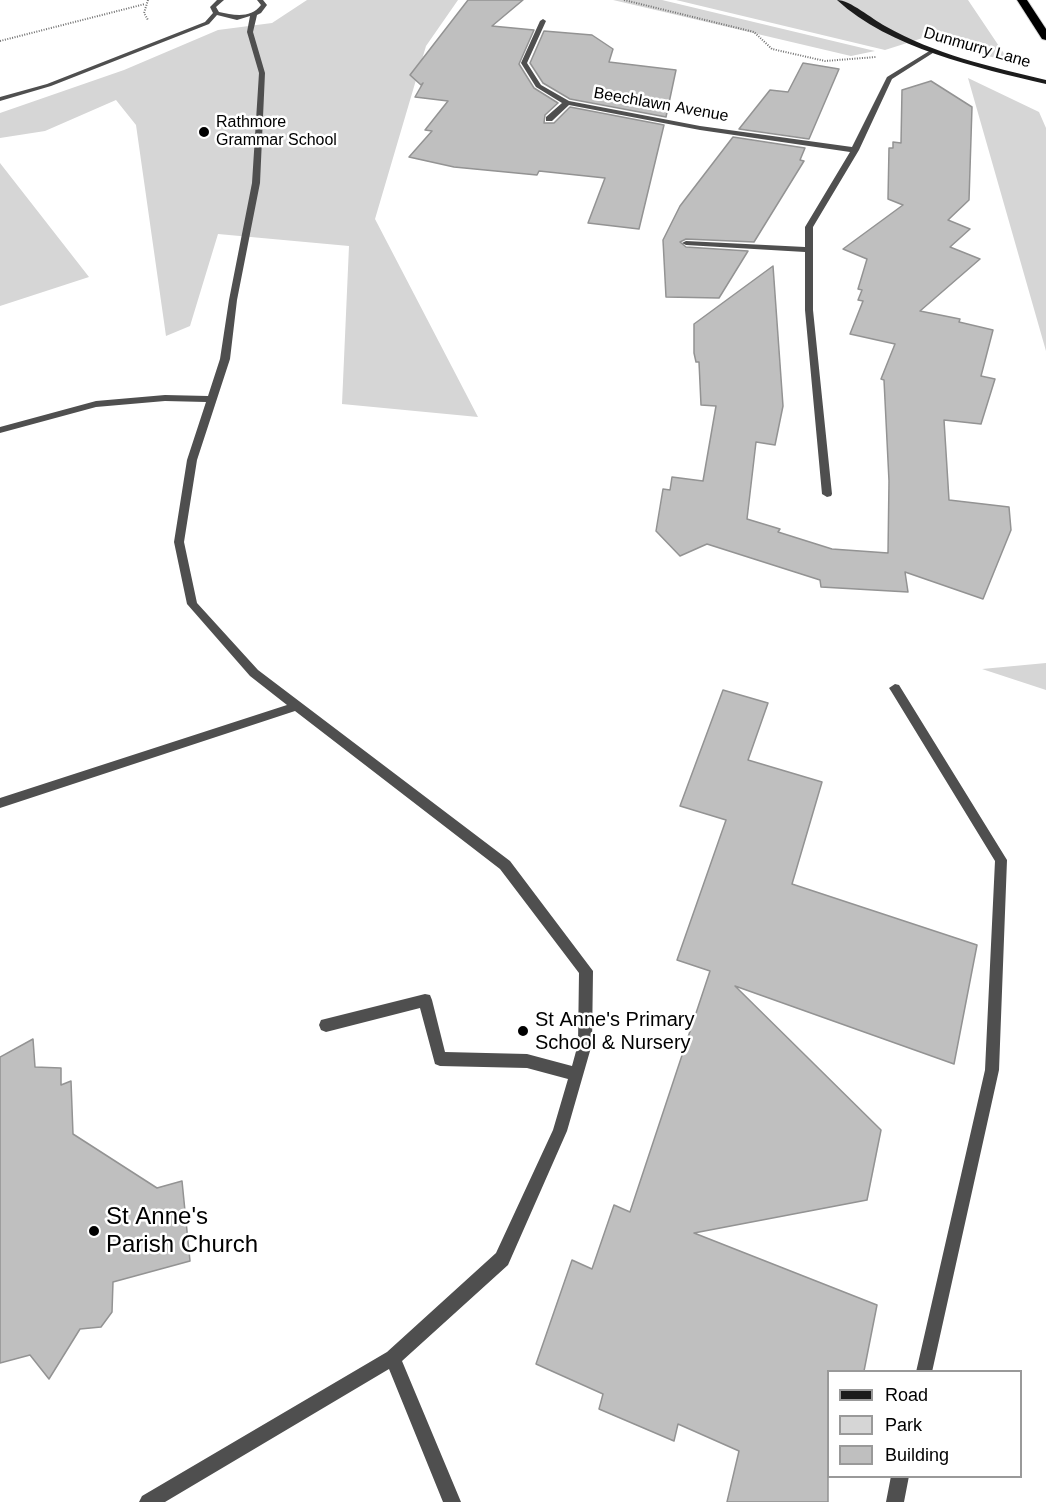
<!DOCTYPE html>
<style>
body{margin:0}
#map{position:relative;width:1046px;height:1502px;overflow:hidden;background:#fff;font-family:Arial,sans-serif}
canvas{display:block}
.legend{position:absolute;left:827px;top:1370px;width:195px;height:108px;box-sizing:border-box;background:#fff;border:2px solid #999;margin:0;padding:8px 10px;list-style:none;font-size:18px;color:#000}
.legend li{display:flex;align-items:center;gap:12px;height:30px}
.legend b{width:30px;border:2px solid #999}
</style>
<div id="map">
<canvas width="1046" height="1502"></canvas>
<ul class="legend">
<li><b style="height:8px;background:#1c1c1c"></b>Road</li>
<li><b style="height:16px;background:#d6d6d6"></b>Park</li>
<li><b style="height:16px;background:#bfbfbf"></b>Building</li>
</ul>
</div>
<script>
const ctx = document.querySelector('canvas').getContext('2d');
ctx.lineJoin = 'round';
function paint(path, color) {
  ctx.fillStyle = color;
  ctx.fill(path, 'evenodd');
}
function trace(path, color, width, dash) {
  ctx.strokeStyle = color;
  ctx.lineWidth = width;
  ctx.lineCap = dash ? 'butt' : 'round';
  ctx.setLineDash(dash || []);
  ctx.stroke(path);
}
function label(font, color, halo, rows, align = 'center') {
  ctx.font = font + ' Arial,sans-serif';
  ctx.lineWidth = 5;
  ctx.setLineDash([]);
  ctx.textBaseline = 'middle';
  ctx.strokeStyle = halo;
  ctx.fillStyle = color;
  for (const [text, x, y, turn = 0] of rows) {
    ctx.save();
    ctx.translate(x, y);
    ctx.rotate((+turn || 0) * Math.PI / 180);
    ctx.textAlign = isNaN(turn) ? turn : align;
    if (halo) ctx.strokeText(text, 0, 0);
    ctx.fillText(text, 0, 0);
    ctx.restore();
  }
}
const green = new Path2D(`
 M307,0H458L426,46L375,219L478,417L342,404L349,246L218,234L190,326L166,336L136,125L116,100L45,131L0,138V113L124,70L218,30L272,23Z
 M613,0H662L875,51L851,56Z
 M676,0H968L1009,61L966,51L929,36L885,50Z
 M968,78L1039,112L1046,128V351Z
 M0,163L89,277L0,306Z
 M1046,663V690L982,669Z`);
const building = new Path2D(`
 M468,0H523L492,26L534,30L519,64L534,88L558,103L545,115L544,123H554L570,107L664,125L639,229L588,223L605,178L539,171L537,175L454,167L409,157L432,131L425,130L448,101L415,97L423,83L421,85L410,75Z
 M544,31L592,35L613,49L609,62L676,70L666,117L570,99L543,83L530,63Z
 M803,63L839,69L809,139L739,129L770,90L788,92Z
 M931,81L972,107L969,200L948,220L970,229L950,247L980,259L920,311L960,319L959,322L993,330L981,376L995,379L981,424L944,420L949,500L1009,507L1011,530L983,599L905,572L908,592L821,587L820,580L707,544L680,556L656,531L663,489L670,490L672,477L703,481L716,406L701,405L699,362H696L694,353V324L773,266L783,406L775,445L756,442L747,519L780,529L778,532L832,549L888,553L889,481L884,380L881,379L895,344L850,334L863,301L858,300L862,290L858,289L867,259L843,249L903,205L888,199L889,148H893V142L901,143L902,90Z
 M733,137L805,148L800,160L804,161L754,242L686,239L680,242L686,247L748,251L719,298L666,297L663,240L680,206Z
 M723,690L768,703L748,760L822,782L792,884L977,945L954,1064L735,986L881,1130L867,1200L694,1233L877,1305L864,1371H828V1502H727L739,1451L678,1424L674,1441L599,1409L603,1394L536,1364L572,1260L592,1269L614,1205L630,1212L710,971L677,960L726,820L680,806Z
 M33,1039L35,1067L61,1068V1085L71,1081L73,1134L157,1188L182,1181L190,1261L113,1282L112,1312L101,1327L80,1329L49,1379L30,1355L0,1363V1057Z`);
const path = new Path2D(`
 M148,0L144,13L148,20
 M624,0L754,32L772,49L825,61L876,57
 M0,41L145,4`);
const lane = new Path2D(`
 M217,0H224L216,7L219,12C233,15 251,19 261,5L257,0H263L267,5L261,13L257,15L253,32L265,73L260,183L237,300L230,359L197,460L184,542L197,603L258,670L510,861L593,971L592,1044L567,1131L508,1265L402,1361L461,1502H443L389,1369L165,1502H139L142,1496L387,1352L496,1253L553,1130L568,1079L527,1068L440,1066L435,1064L420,1008L326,1032L321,1030L319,1025L321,1020L425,994L430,995L432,1000L445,1052L527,1054L572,1066L578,1044L579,973L500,869L295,711L0,808V798L287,705L250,676L187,604L174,542L187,460L206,402L165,401L96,407L0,433V427L96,401L165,395L208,396L220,359L229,300L252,183L259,73L247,32L250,16L237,20L217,15L209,24L51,86L0,101V97L47,84L205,22L213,13L210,7Z
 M895,684L899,685L1007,860L999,1070L932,1372H916L985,1070L995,861L891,691L889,688Z
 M891,1476H909L904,1502H886Z`);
const street = new Path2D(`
 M543,19L546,21L527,63L541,85L569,101L700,126L852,147L887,77L931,50L936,51L892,79L859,150L813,227V310L832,494L831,496L827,497L822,494L805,310V252L686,245L682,243L686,241L805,247V227L850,152L700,130L569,105L552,121H546V117L562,103L536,87L521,63L540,21Z`);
const secondary = new Path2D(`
 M837,0C850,0 872,19 885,26C934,54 991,67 1046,80V84C978,68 889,48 837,0Z`);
const highway = new Path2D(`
 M1017,0H1027L1046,29V40L1042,39Z`);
const markers = [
 [204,132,6,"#000"],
 [523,1031,6,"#000"],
 [94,1231,6,"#000"]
];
const farStreetnames = [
 ["Dunmurry Lane",977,48,16],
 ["Beechlawn Avenue",661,105,10]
];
const farPoinames = [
 ["Rathmore",216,123],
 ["Grammar School",216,141]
];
const poiNames = [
 ["St Anne's Primary",535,1020],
 ["School & Nursery",535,1043]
];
const nearPoinames = [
 ["St Anne's",106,1217],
 ["Parish Church",106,1245]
];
paint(green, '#d6d6d6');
paint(building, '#bfbfbf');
trace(building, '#939393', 1.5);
trace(highway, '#dbdbdb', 2);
trace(path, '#717171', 2, [1, 1.5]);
paint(lane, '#4f4f4f');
paint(street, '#4f4f4f');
paint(secondary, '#1c1c1c');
paint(highway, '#000');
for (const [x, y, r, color] of markers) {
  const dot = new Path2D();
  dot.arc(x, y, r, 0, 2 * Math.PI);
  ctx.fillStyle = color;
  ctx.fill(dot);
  trace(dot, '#fff', 2);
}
label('16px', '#000', '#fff', farStreetnames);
label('16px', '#000', '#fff', farPoinames, 'left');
label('20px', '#000', '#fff', poiNames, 'left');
label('24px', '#000', '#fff', nearPoinames, 'left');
</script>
